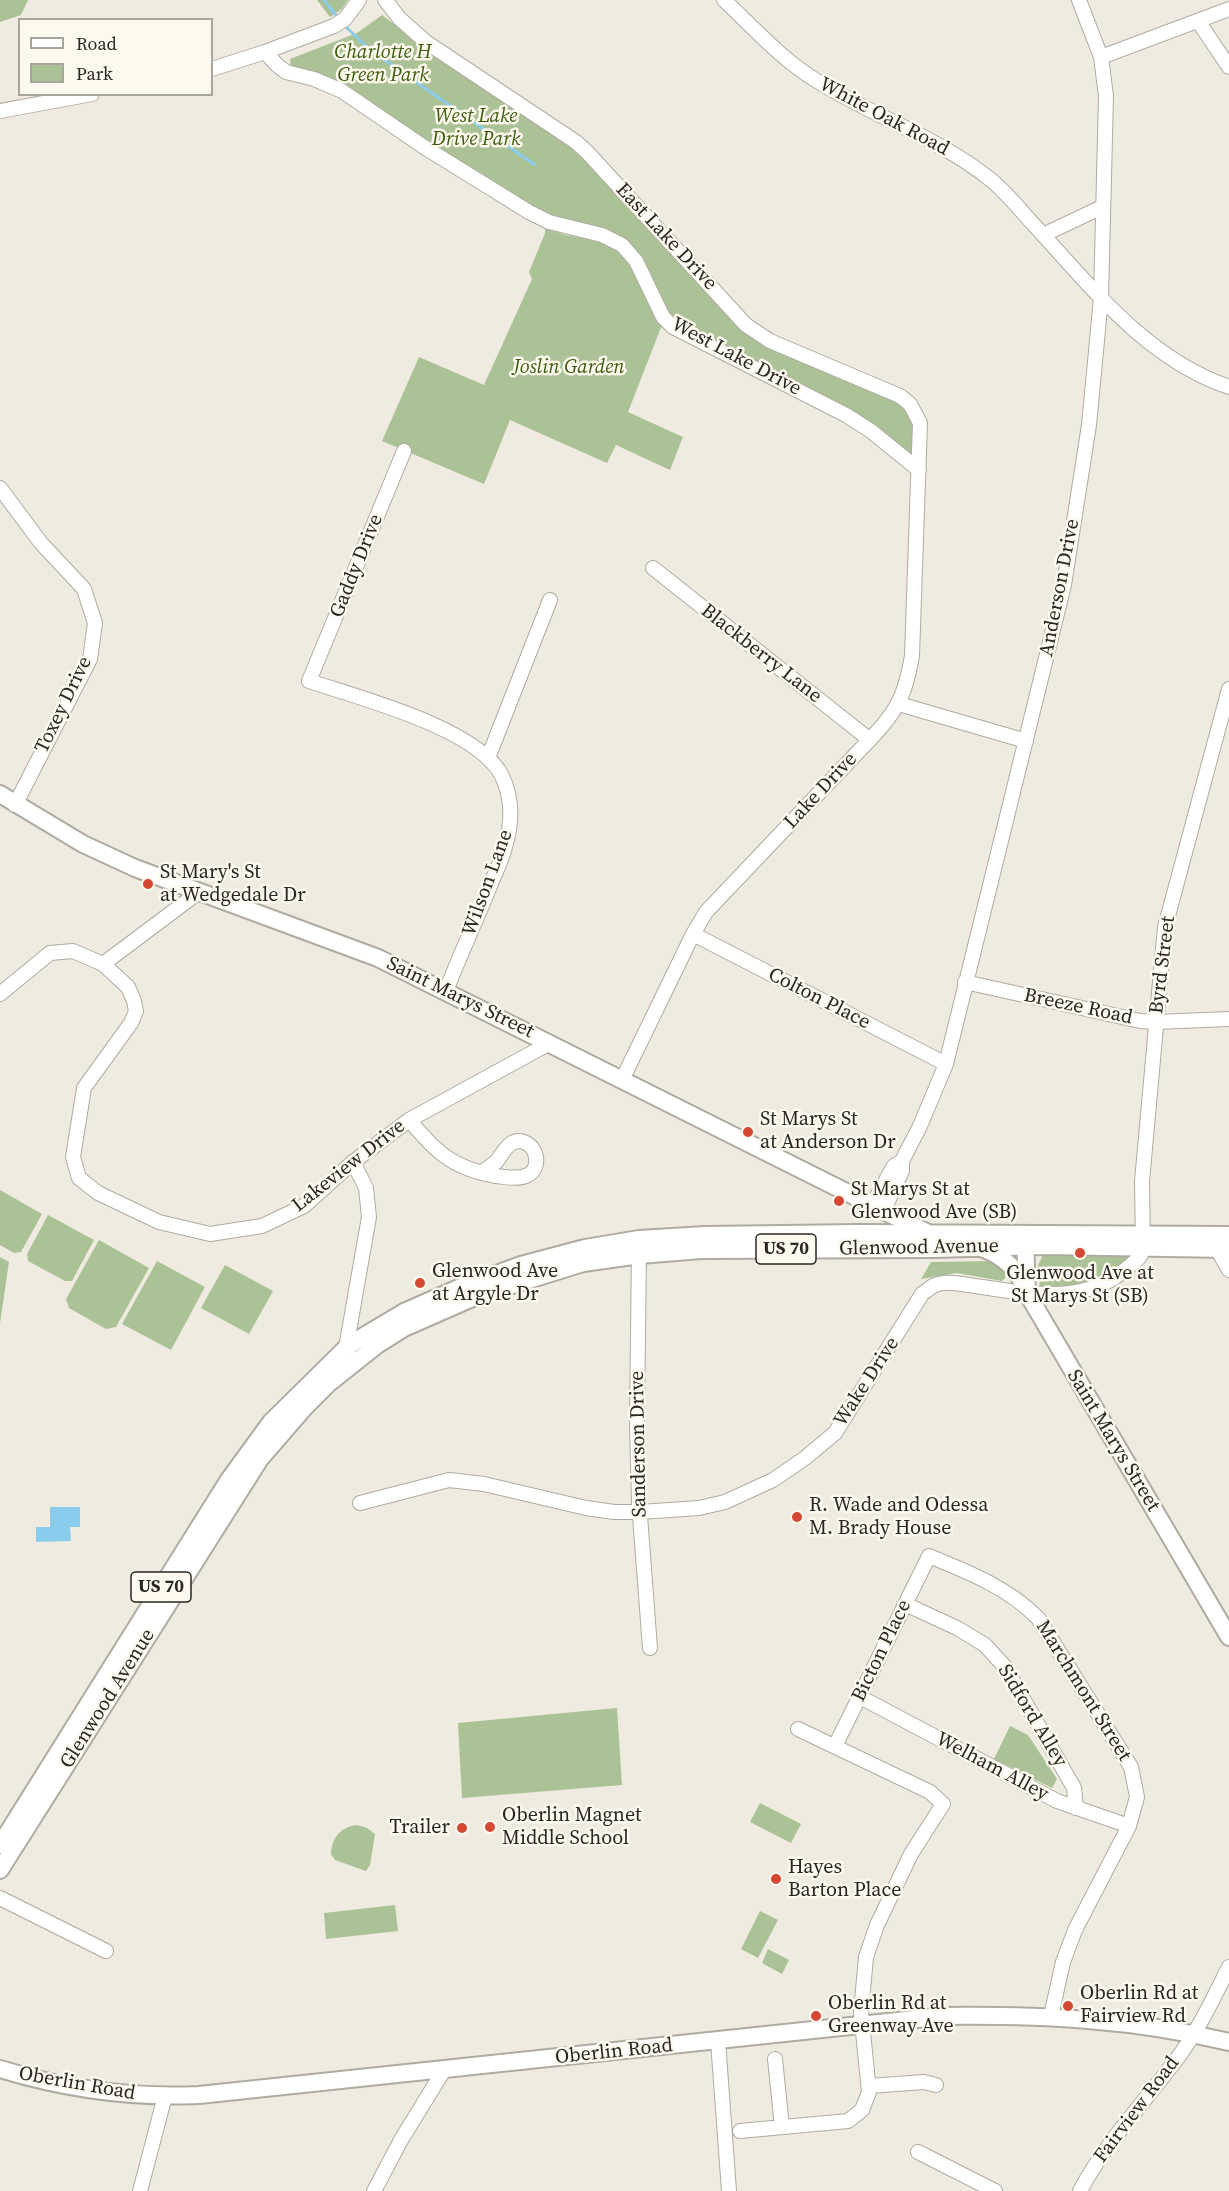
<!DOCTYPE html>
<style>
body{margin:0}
#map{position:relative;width:1229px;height:2191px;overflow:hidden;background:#f0ebe0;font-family:"Source Serif 4",serif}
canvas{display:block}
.legend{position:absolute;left:18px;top:18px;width:195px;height:78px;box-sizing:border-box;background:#fef9ee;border:2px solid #a9a59d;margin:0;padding:8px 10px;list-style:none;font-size:18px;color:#292723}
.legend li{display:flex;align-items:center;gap:12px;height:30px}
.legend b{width:30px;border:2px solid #a9a59d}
</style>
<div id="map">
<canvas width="1229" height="2191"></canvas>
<ul class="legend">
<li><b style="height:8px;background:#fff"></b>Road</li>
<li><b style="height:16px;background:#aac296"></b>Park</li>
</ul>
</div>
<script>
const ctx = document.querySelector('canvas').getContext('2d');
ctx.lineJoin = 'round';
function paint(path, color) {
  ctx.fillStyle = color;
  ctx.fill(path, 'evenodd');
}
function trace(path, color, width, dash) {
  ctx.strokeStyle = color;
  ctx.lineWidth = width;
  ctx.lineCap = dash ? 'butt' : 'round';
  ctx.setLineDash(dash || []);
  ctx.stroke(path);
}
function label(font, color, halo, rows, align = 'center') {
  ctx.font = font + ' "Source Serif 4",serif';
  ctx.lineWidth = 5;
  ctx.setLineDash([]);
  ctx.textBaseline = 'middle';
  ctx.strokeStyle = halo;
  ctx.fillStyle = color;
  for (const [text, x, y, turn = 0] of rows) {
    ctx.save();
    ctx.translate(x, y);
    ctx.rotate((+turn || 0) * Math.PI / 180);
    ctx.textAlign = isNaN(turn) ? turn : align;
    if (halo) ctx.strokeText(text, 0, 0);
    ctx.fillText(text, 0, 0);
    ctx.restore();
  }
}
const green = new Path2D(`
 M0,0H28L21,15L0,22Z
 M317,0H348L342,9L330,17Z
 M382,15L463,75L558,138L585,159L738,322L903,403L917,424L915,450L907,454L673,320L665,309L651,273L636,250L549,216L291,67L290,59L357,33Z
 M545,228C563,236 581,237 600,242C637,252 647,293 662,325L628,412L683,437L670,470L616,445L607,463L510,420L484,484L382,441L419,357L484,385L532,279L529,272L545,233Z
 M0,1190L42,1214L21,1252L14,1253L0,1245Z
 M48,1215L94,1240L72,1281H65L28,1261L27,1254Z
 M99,1240L149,1268L116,1327L106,1329L69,1308L66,1299Z
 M1049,1252L1132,1255L1133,1259L1101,1280L1070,1289L1040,1287L1038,1265L1043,1255Z
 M0,1257L9,1262L0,1323Z
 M157,1261L205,1287L171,1350L122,1324Z
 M994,1261L1009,1274L1002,1281L957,1273L921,1279L931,1262Z
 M225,1265L273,1291L249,1334L201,1308Z
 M617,1708L622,1785L462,1798L458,1723Z
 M1010,1726L1028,1735L1057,1779L1052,1788L994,1759Z
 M760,1803L801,1824L791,1843L750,1822Z
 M357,1825L367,1828L375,1834L370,1865L366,1871L335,1860L331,1854C332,1838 340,1827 357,1825Z
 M395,1905L398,1931L326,1939L324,1913Z
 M760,1911L778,1920L758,1958L741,1949Z
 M768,1949L789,1960L782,1974L762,1963Z`);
const water = new Path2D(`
 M50,1507H80V1527H70L71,1541L36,1542V1527H50Z`);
const stream = new Path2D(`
 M324,0L339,19
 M343,24L369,49L535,165`);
const minor = new Path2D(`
 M385,0L400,19L426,42L576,142L587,152L746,325L770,341L900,396L910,404L920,423L912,656C906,690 900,707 876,733L706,912L693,934L623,1078
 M724,0C754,28 782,60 817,81C873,116 939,138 991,180C1007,193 1021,211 1035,226C1092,288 1147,359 1229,387
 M1198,21L1229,67
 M265,52L277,65L286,72L314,79L342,91L424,147L529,212L549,222L602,235L622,245L636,261L663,317L673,327L846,415L871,431L919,470
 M1101,57L1229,9
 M212,69L265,52L334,26L345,19L359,0
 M0,111L92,94
 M1043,235L1102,207
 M404,451L309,681C359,698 478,728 502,776C513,799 512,824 505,847C502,860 495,873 490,886C476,921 460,955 446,991
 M0,488L41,543L84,589L95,623L90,659L15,805
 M653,568L870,740
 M899,704L1026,741
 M488,758L550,600
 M693,934L946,1064
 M103,964L199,892
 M965,982L1140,1021L1156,1022L1229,1019
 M0,994L50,953L73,951L103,964L128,987L134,1001L136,1011L131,1023L84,1088L73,1157L79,1178L98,1193L159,1222L210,1234L262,1226L304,1206L353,1162L409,1120L550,1043
 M409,1120C437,1152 451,1168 496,1176C506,1177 518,1180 528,1175C541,1168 538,1147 524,1142C509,1137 503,1154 496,1162C491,1166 486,1169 481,1173
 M872,1205L894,1166L902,1161
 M886,1210L887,1203L902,1171V1161L920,1126L946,1064L1064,585L1089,425L1101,298L1106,96L1101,57L1079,0
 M1216,1242L1217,1249L1229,1270
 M639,1245L637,1424L639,1503L650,1648
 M348,1352L346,1348L369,1217L366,1188L353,1162
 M360,1503L449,1480L484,1484L586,1508L614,1512H640L699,1508L725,1502L773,1480L805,1458L835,1433L922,1294C926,1291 930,1288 933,1286C945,1280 963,1284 975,1286C1025,1293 1084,1306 1126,1269C1133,1263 1142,1258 1143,1248L1142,1181L1165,927L1229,689
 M905,1604L957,1628L985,1645L1005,1667L1074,1788L1076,1808
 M860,1697L1057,1801L1129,1826
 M835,1746L929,1556C968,1572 1007,1587 1038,1618L1131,1767L1137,1797L1129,1826L1075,1930L1063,1962L1051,2016
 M0,1898L106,1951
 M718,2041L729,2191
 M775,2059L782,2127
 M869,2086L924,2082L936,2085
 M740,2131L848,2121L862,2110L869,2092L861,2012L866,1957L877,1925L911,1854L943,1804L930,1792L798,1729
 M918,2152L995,2191
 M140,2191L165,2096
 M374,2191L401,2140L444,2070
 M1080,2191C1106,2142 1143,2104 1176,2060C1198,2031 1213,1999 1229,1967`);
const major = new Path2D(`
 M0,794L83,844L135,868L378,958L928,1233
 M1025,1237L1027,1293L1229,1637
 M984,1249C1003,1256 1018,1270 1026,1290
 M0,1845L228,1481L271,1422L346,1348L362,1337L404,1312L461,1287L521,1265L585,1248L639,1239L705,1235L859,1233L1229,1235
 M0,1870L260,1459L305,1407L328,1384L377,1345L404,1328L477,1296L583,1263L640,1255L701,1250L933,1249L1045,1246L1229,1249
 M0,2069C65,2089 131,2098 199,2095L945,2016C1042,2015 1134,2019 1229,2042`);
const markers = [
 [148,884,6,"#d54833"],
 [748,1132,6,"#d54833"],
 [839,1201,6,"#d54833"],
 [1080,1253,6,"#d54833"],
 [420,1283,6,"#d54833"],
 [797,1517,6,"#d54833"],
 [490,1827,6,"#d54833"],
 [462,1828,6,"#d54833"],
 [776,1879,6,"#d54833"],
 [1068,2006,6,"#d54833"],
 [816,2016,6,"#d54833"]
];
const shields = [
 [786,1249,60],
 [161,1587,60]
];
const shieldNames = [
 ["US 70",786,1249],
 ["US 70",161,1587]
];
const parkNames = [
 ["Charlotte H",383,53],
 ["Green Park",383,76],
 ["West Lake",476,117],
 ["Drive Park",476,140],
 ["Joslin Garden",569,368]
];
const streetNames = [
 ["White Oak Road",884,117,28],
 ["East Lake Drive",666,237,47],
 ["West Lake Drive",736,357,28],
 ["Gaddy Drive",357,566,-68],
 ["Anderson Drive",1060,588,-79],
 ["Blackberry Lane",761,654,38],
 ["Toxey Drive",64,705,-64],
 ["Lake Drive",821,791,-47],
 ["Wilson Lane",488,883,-70],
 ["Byrd Street",1163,965,-83],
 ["Saint Marys Street",460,998,26],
 ["Colton Place",819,999,27],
 ["Breeze Road",1078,1007,12],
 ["Lakeview Drive",349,1166,-38],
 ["Glenwood Avenue",919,1248,-1],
 ["Wake Drive",867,1382,-57],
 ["Saint Marys Street",1113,1441,59],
 ["Sanderson Drive",639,1444,-91],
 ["Bicton Place",882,1651,-64],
 ["Marchmont Street",1083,1691,58],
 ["Glenwood Avenue",108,1699,-58],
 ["Sidford Alley",1032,1716,59],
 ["Welham Alley",992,1767,28],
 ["Oberlin Road",614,2052,-6],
 ["Oberlin Road",77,2084,10],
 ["Fairview Road",1137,2110,-53]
];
const poiNames = [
 ["St Mary's St",160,873],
 ["at Wedgedale Dr",160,896],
 ["St Marys St",760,1120],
 ["at Anderson Dr",760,1143],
 ["St Marys St at",851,1190],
 ["Glenwood Ave (SB)",851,1213],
 ["Glenwood Ave",432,1272],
 ["at Argyle Dr",432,1295],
 ["Glenwood Ave at",1080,1274,"center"],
 ["St Marys St (SB)",1080,1297,"center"],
 ["R. Wade and Odessa",809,1506],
 ["M. Brady House",809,1529],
 ["Oberlin Magnet",502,1816],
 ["Middle School",502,1839],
 ["Trailer",450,1828,"right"],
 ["Hayes",788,1868],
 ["Barton Place",788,1891],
 ["Oberlin Rd at",1080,1994],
 ["Fairview Rd",1080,2017],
 ["Oberlin Rd at",828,2004],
 ["Greenway Ave",828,2027]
];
paint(green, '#aac296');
paint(water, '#89ccec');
trace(stream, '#89ccec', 3);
trace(minor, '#afaba0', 16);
trace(major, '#afaba0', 20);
trace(minor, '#fff', 14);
trace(major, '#fff', 16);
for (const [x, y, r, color] of markers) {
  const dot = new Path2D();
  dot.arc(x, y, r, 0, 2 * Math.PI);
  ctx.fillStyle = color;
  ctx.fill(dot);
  trace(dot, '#fef9ee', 2);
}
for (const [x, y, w] of shields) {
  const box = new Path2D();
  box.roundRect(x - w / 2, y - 15, w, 30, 4.5);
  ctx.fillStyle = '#fef9ee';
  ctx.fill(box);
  trace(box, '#292723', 1.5);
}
label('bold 18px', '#292723', null, shieldNames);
label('italic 20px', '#3a5d0d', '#fef9ee', parkNames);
label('20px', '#292723', '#fef9ee', streetNames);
label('20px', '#292723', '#fef9ee', poiNames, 'left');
</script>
